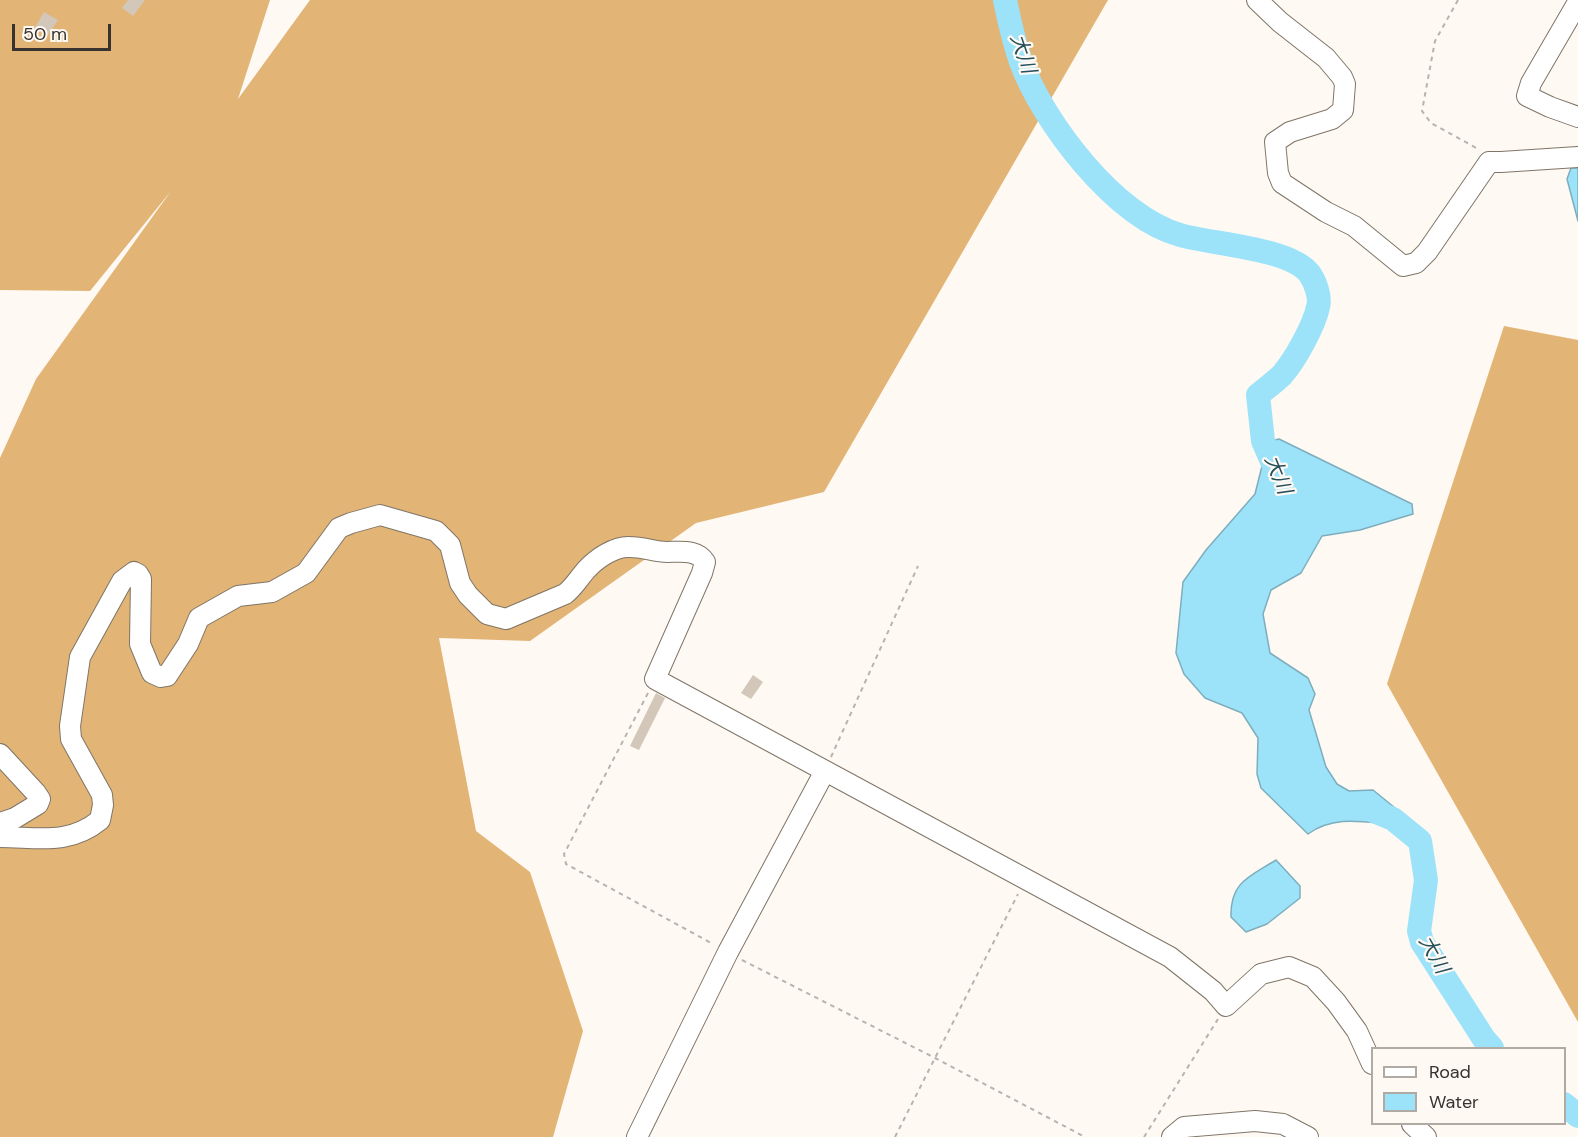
<!DOCTYPE html>
<meta charset="utf-8">
<style>
body{margin:0}
#map{position:relative;width:1578px;height:1137px;overflow:hidden;background:#fef9f3;font-family:"DM Sans",sans-serif}
canvas{display:block}
.legend{position:absolute;left:1371px;top:1047px;width:195px;height:78px;box-sizing:border-box;background:#fef9f3;border:2px solid #afaaa4;margin:0;padding:8px 10px;list-style:none;font-size:18px;color:#38332e}
.legend li{display:flex;align-items:center;gap:12px;height:30px}
.legend b{width:30px;border:2px solid #afaaa4}
.scale{position:absolute;left:12px;top:24px;width:99px;height:27px;box-sizing:border-box;border:3px solid #38332e;border-top:0;padding-left:8px;font-size:18px;line-height:21px;white-space:nowrap;color:#38332e;-webkit-text-stroke:4px #fef9f3;paint-order:stroke}
</style>
<div id="map">
<canvas width="1578" height="1137"></canvas>
<ul class="legend">
<li><b style="height:8px;background:#fff"></b>Road</li>
<li><b style="height:16px;background:#9ce3fa"></b>Water</li>
</ul>
<div class="scale">50 m</div>
</div>
<script>
const ctx = document.querySelector('canvas').getContext('2d');
ctx.lineJoin = 'round';
function paint(path, color) {
  ctx.fillStyle = color;
  ctx.fill(path, 'evenodd');
}
function trace(path, color, width, dash) {
  ctx.strokeStyle = color;
  ctx.lineWidth = width;
  ctx.lineCap = dash ? 'butt' : 'round';
  ctx.setLineDash(dash || []);
  ctx.stroke(path);
}
function label(font, color, halo, rows, align = 'center') {
  ctx.font = font + ' "DM Sans","Noto Sans JP",sans-serif';
  ctx.lineWidth = 4.5;
  ctx.setLineDash([]);
  ctx.textBaseline = 'middle';
  ctx.strokeStyle = halo;
  ctx.fillStyle = color;
  for (const [text, x, y, turn = 0] of rows) {
    ctx.save();
    ctx.translate(x, y);
    ctx.rotate((+turn || 0) * Math.PI / 180);
    ctx.textAlign = isNaN(turn) ? turn : align;
    if (halo) ctx.strokeText(text, 0, 0);
    ctx.fillText(text, 0, 0);
    ctx.restore();
  }
}
const forest = new Path2D(`
 M0,0H270L238,99L310,0H1108L824,492L696,523L530,641L439,638L476,831L530,872L583,1031L553,1137H0V458L36,379L171,191L90,291L0,290Z
 M1504,326L1578,340V1022L1387,684Z`);
const water = new Path2D(`
 M1571,168H1578V221L1567,179Z
 M1279,439L1412,504L1413,514L1360,530L1322,536L1301,573L1271,590L1263,614L1270,653L1308,678L1315,694L1309,710L1326,767L1337,784L1349,791L1373,790L1405,816L1398,825C1366,823 1336,814 1308,834L1261,788L1257,774L1258,738L1242,713L1205,698L1184,674L1176,653L1183,582L1206,550L1255,494L1262,466L1255,445Z
 M1276,860L1300,886V898L1267,924L1246,932L1231,917C1230,882 1249,877 1276,860Z`);
const river = new Path2D(`
 M1005,0C1009,20 1014,42 1021,62C1043,122 1115,217 1180,235C1211,244 1289,248 1309,273C1315,281 1321,297 1318,307C1314,326 1295,360 1282,375C1275,382 1265,389 1258,395L1263,441L1277,473
 M1371,810L1393,819L1420,841L1426,880L1419,931L1422,942L1484,1039L1492,1048
 M1564,1104L1578,1116`);
const building = new Path2D(`
 M128,0H145L133,16L122,8Z
 M44,12L58,20L48,35L35,27Z
 M753,675L763,682L751,699L741,693Z
 M656,693L665,698L639,750L630,746Z`);
const path = new Path2D(`
 M1458,0L1435,41L1422,111L1431,123L1480,150
 M648,693L564,854L566,864L713,944
 M831,757L918,566
 M742,960L935,1058L1085,1137
 M895,1137L1018,894
 M1144,1137L1218,1019`);
const minor = new Path2D(`
 M1257,0L1280,22L1326,58L1342,77L1345,84L1343,110L1332,119L1290,132L1275,142L1278,173L1282,183L1326,212L1354,226L1403,266L1416,263L1427,252L1489,162H1501L1578,157
 M1578,2L1531,83L1527,96L1550,107L1578,117
 M0,754L36,793L40,799L38,804L15,818L0,823
 M0,837C37,837 68,846 100,820L103,805L102,795L71,739L70,726L80,657L122,581L134,572L138,574L141,579L140,644L152,673L161,677L167,676L188,644L199,618L238,596L272,592L306,573L339,528L351,523L380,515L436,531L450,545L460,583L468,595L487,614L506,619L565,594C574,587 579,578 586,570C597,558 615,546 630,547C643,547 655,552 667,552C681,552 697,549 705,562L702,573L655,679L1170,957L1213,991L1226,1006L1261,974L1289,967L1313,977L1336,1002L1357,1031L1372,1064
 M1412,1124L1426,1137
 M637,1137L728,952L825,771
 M1172,1137L1184,1127L1255,1121L1283,1124L1308,1137`);
const waterNames = [
 ["大川",1022,54,71],
 ["大川",1277,475,68],
 ["大川",1433,955,61]
];
paint(forest, '#e2b475');
paint(water, '#9ce3fa');
trace(water, '#7eaebd', 1.5);
trace(river, '#9ce3fa', 24);
paint(building, '#d2c7b8');
trace(minor, '#7f7567', 22);
trace(path, '#b8b3ae', 2, [4.5, 4.5]);
trace(minor, '#fff', 20);
label('italic 20px', '#27505d', '#fef9f3', waterNames);
</script>
